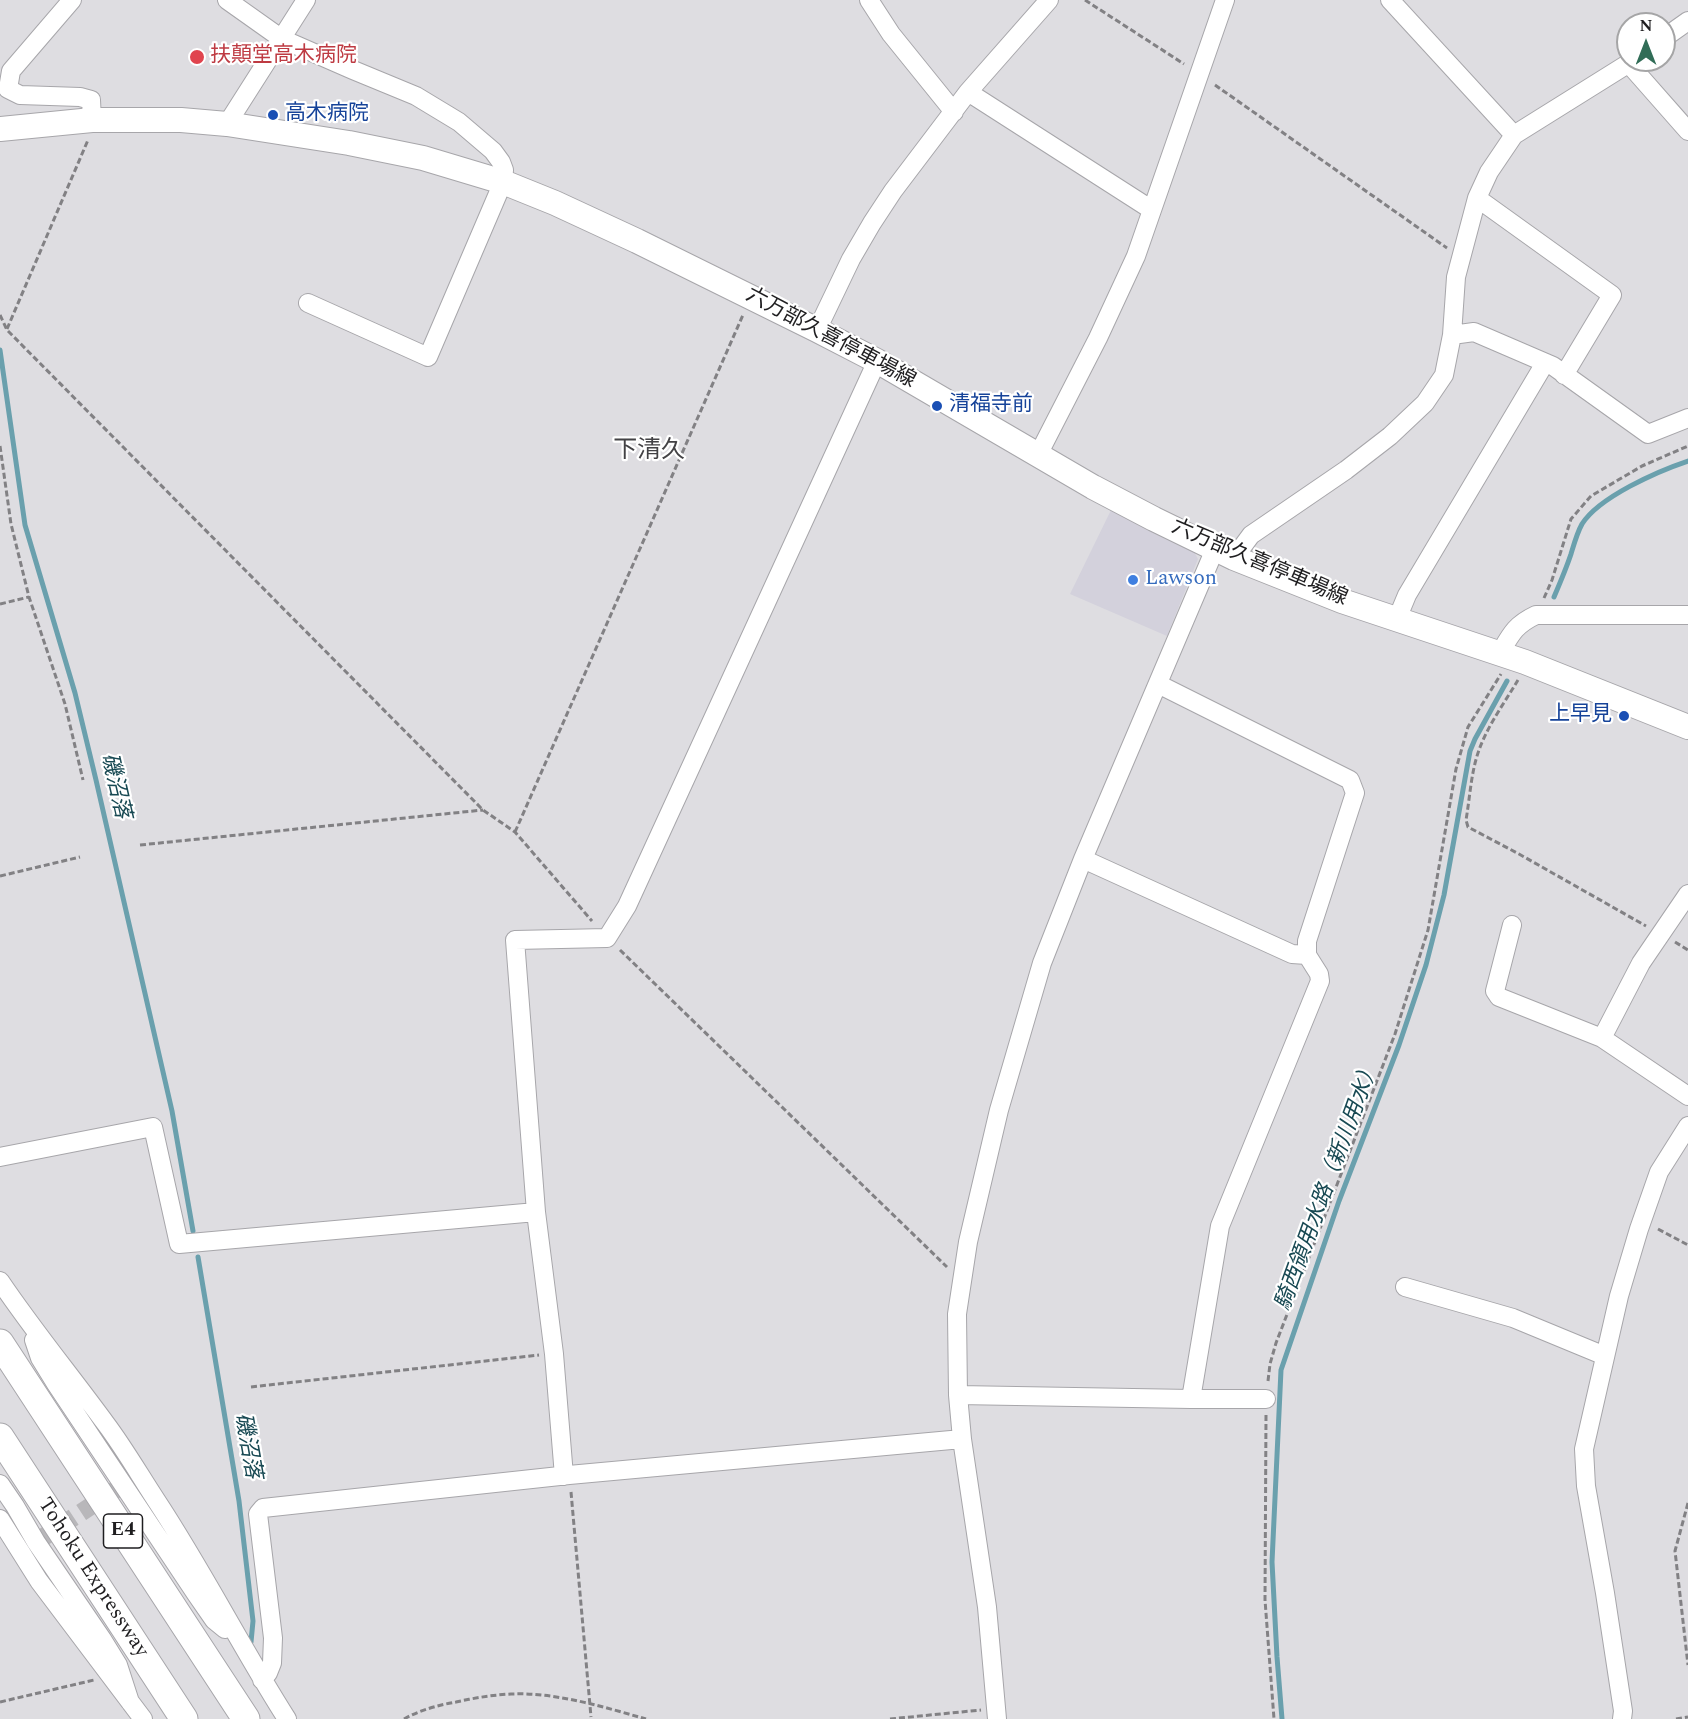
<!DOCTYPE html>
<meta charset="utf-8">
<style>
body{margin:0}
#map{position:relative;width:1688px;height:1719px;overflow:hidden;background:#dedde1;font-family:Spectral,serif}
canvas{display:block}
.north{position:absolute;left:1616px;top:12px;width:60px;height:60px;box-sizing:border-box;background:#fff;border:2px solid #a5a5a6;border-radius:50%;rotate:0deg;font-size:16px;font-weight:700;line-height:24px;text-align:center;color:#1f1e20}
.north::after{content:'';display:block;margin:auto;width:21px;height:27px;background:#316d57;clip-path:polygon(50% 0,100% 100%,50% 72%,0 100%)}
</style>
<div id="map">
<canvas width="1688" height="1719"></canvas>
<div class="north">N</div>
</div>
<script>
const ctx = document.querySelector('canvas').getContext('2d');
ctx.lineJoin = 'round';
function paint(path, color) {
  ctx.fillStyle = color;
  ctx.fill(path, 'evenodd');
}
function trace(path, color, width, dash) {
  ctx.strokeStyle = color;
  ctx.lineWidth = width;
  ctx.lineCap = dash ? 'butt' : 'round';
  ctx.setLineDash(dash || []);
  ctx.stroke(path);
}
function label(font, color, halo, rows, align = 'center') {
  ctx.font = font + ' Spectral,"Noto Sans JP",serif';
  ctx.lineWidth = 4.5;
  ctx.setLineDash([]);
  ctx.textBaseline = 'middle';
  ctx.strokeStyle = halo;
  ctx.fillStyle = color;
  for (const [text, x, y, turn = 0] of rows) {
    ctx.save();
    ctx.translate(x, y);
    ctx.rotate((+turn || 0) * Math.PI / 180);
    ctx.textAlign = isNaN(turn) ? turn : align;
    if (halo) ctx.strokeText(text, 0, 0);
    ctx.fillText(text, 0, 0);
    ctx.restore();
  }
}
const built = new Path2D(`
 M1112,508L1191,546L1198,559L1167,636L1070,594Z`);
const stream = new Path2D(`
 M0,350L25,525L75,693L96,780L172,1111L193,1231
 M1554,597C1560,583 1566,569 1571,554C1574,544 1577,533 1582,524C1599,497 1658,471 1688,461
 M198,1257L239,1501L253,1621L251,1642
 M1282,1719L1277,1657L1272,1562L1281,1370L1339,1201L1399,1045L1426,965L1444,895L1470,751L1475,739L1507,681`);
const minorTunnel = new Path2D(`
 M36,1542L123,1485`);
const path = new Path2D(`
 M1085,0L1184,64
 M1215,85L1447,248
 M0,315L7,330L483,810L515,832L592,921
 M7,329L88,140
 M0,446L11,524L29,597L65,704L83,780
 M1544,598L1552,580L1571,519L1591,496L1642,466L1688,446
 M0,604L29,597
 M1518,680C1505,702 1488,725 1479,750C1471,772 1470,797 1466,820L1468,827L1519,854L1646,926
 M515,832L743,315
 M140,845L483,810
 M0,876L80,857
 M1675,942L1688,950
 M620,950L947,1267
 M1658,1229L1688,1245
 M1268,1381L1270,1364L1276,1343L1395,1034L1428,930L1456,769L1468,727L1501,674
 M251,1387L539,1355
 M1266,1415L1265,1600L1274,1719
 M571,1492L591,1717
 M1688,1503L1675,1551L1688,1665
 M0,1702L94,1680
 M404,1719C420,1710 439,1705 456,1702C474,1698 492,1695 511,1694C555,1692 604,1707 646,1719
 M890,1719L981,1710
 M1676,1719L1688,1717`);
const minor = new Path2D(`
 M72,0L11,71L8,89L20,95L80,97L91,100L92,120
 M227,0L282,39L353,70L416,96L459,122L493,151L501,162L504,170L503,182L428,357L308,303
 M869,0L891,34L954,112
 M1390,0L1514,135
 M1664,38L1688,21
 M1629,64L1688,131
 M968,92L1152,210
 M227,124L306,0
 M1477,198L1612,295L1564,375
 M817,330L851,259L872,223L893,191L968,92L1049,0
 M1452,335L1474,332L1553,366L1648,434L1688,418
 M1038,455L1098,338L1136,256L1225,0
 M1234,558L1251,535L1346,470L1390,436L1425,403L1444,375L1452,335L1456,277L1477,198L1489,172L1514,135L1634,60
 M1397,619L1407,595L1545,363
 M1500,653C1511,634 1515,625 1536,615H1688
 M1158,684L1350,780L1355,793L1307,941V955L1319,974L1320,981L1220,1226L1191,1399
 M1083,859L1292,954L1307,955
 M1512,925L1495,991L1499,997L1602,1038L1688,1096
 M1602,1038L1641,963L1688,894
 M0,1157L153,1127L179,1244L536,1212
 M0,1281C33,1330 71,1376 106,1424C124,1448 139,1474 156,1500C203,1571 241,1647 287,1719
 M1405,1287L1513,1318L1605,1356
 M34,1340L40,1358L56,1384L196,1594L214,1620L225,1629
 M958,1395L1191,1399H1266
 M564,1476L554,1354L536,1212L515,940L607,938L627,906L877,361
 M0,1484L15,1506L36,1542L102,1639L118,1665L130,1702
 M0,1519L39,1581L143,1719
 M262,1680L268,1673L272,1663L273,1638L258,1514L263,1508L569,1475L962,1439
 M997,1719L987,1607L962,1439L958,1395L957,1314L968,1242L999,1110L1042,963L1083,859L1215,549
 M1622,1719L1623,1711L1605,1593L1586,1486L1584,1449L1619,1296L1639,1229L1659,1172L1688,1126`);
const major = new Path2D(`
 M0,129L92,120H181L227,124L349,143L423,158L503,182L555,203L637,241L817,330L877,361L1093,487L1154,519L1234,558L1342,601L1525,662L1688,727`);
const highway = new Path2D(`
 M0,1343L246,1719
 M0,1437L184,1719`);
const markers = [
 [197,57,8,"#e0444e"],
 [273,115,6,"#1a4fb4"],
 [937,406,6,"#1a4fb4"],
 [1133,580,6,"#3f7fe0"],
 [1624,716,6,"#1a4fb4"]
];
const shields = [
 [123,1531,39]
];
const shieldNames = [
 ["E4",123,1531]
];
const healthNames = [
 ["扶顛堂高木病院",210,57]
];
const transitNames = [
 ["高木病院",285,115],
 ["清福寺前",949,406],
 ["上早見",1612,716,"right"]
];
const streetNames = [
 ["六万部久喜停車場線",830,339,28],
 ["六万部久喜停車場線",1259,564,23],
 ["Tohoku Expressway",92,1578,57]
];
const shopNames = [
 ["Lawson",1145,580]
];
const waterNames = [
 ["磯沼落",114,786,77],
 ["騎西領用水路（新川用水）",1329,1186,-70],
 ["磯沼落",246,1446,80]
];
const quarterNames = [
 ["下清久",649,452]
];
paint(built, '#d3d1dc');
trace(stream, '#6aa0ad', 5);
trace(minorTunnel, '#b8b7ba', 18, [18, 9]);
trace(minor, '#a7a6aa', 20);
trace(major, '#a7a6aa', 26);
trace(highway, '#a7a6aa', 29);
trace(path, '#828184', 3, [6, 3]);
trace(minor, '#fff', 18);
trace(major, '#fff', 24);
trace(highway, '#fff', 27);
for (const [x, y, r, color] of markers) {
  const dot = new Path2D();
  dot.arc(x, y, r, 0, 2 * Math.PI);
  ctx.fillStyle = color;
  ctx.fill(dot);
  trace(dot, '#fff', 2);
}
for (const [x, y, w] of shields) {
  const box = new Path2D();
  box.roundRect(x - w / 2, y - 17, w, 34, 4.5);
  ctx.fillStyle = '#fff';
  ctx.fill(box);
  trace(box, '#1f1e20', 1.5);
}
label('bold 20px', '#1f1e20', null, shieldNames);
label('21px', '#be3a42', '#fff', healthNames, 'left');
label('21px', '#164399', '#fff', transitNames, 'left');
label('21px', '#1f1e20', '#fff', streetNames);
label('21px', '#366cbe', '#fff', shopNames, 'left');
label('italic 22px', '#184953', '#fff', waterNames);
label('24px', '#434245', '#fff', quarterNames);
</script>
